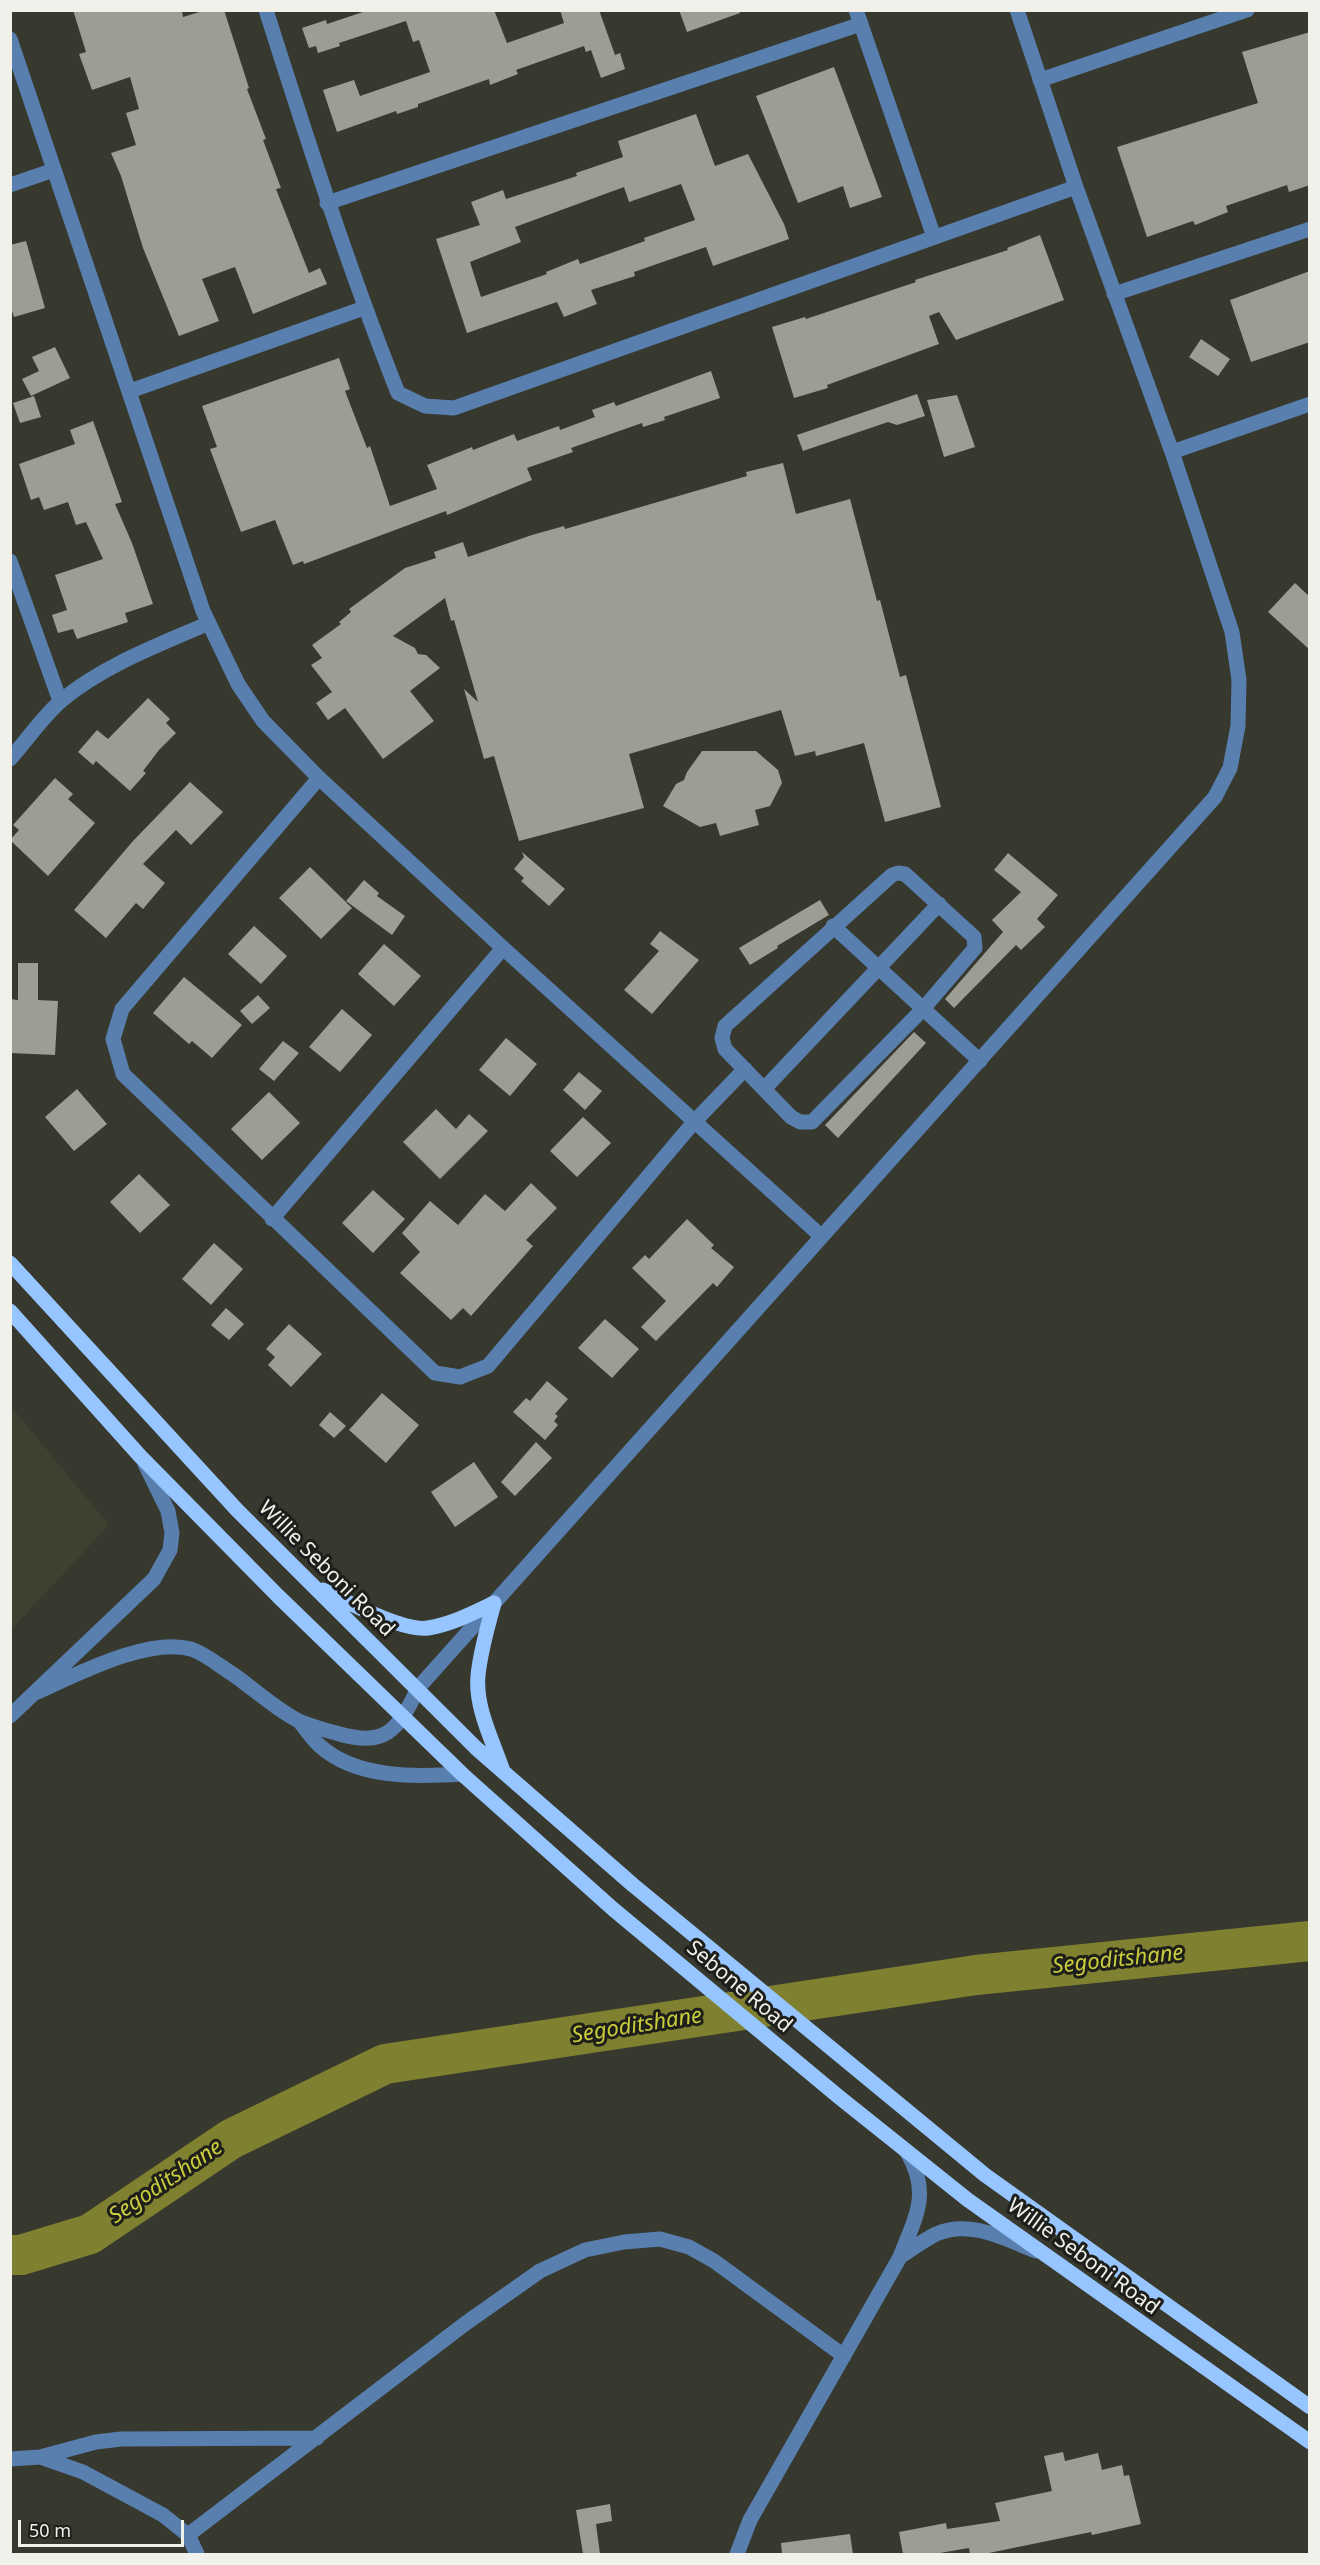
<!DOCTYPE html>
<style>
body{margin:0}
#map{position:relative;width:1320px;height:2565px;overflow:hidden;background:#37382e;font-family:"Noto Sans",sans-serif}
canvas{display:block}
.frame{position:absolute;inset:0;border:12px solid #f1f1eb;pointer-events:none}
.scale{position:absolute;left:18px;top:2520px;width:166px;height:27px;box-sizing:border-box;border:3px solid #f1f1eb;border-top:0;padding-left:8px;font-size:18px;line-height:21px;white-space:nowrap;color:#f1f1eb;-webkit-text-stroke:4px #1e1f1a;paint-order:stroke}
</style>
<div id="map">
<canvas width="1320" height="2565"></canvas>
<div class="frame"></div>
<div class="scale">50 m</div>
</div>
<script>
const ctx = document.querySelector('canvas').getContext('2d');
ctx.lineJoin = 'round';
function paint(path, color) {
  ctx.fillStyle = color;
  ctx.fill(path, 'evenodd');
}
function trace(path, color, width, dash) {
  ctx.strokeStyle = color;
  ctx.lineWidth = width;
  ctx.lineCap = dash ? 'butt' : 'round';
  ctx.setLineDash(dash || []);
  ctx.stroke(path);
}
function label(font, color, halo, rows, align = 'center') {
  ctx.font = font + ' "Noto Sans",sans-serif';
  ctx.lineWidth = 6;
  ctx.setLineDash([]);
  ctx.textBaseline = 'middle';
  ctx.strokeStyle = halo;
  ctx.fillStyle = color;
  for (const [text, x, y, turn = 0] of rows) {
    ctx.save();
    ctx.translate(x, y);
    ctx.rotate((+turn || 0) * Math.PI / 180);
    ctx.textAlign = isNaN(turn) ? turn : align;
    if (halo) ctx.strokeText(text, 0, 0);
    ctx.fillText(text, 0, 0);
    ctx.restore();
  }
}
const built = new Path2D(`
 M10,1405L109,1525L11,1630H10Z`);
const river = new Path2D(`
 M10,2255H21L90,2234L231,2139L385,2064L976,1975L1310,1941`);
const building = new Path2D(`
 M73,10H182L183,17L206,10H224L249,88L247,89L266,139L263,140L281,188L276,189L309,273L320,268L327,284L253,314L235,267L202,279L219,321L179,336L143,248L121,176L111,153L136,145L126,113L139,109L130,77L92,90L79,54L86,52Z
 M369,10H494L507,43L564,23L560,10H599L615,55L620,53L625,69L601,78L591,50L586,52L584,46L516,70L518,74L490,85L489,79L418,104V107L397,114L396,111L337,132L323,90L354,80L360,96L430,72L419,40L413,42L406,21L339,43L340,46L318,53L316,46L309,48L302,28L326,20L327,24Z
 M679,10H739L740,13L687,32Z
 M1310,32V185L1289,192L1287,185L1226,206L1228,212L1195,225L1193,221L1147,237L1117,147L1258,103L1242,52Z
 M834,67L882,197L850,208L843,186L798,203L756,96Z
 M696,114L715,166L748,154L784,224L789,239L713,266L706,247L634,272L635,276L591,290L597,304L564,317L557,302L467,333L436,239L480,225L471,202L503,190L506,199L577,176L576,173L623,157L618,141ZM681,184L695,220L644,238L645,241L580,264L578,259L546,272L547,274L481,297L470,262L521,242L515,227L624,187L629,202Z
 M1040,235L1064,300L956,340L939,312L929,316L939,344L827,385L828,388L794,398L772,327L805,317L806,319L916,282L915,280L1008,250L1007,248Z
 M26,241L45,308L14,317L10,305V245Z
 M1310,271V342L1251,362L1230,300Z
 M1201,339L1230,359L1218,376L1189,357Z
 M55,347L70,378L31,396L22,379L39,371L32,357Z
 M339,358L350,389L345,391L367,448L370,446L390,506L437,489L427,465L472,447L473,450L514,434L517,441L559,426L560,430L595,417L592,410L614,402L616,406L711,371L720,398L664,417L665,420L643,427L642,423L571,448L573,452L527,468L532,480L447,515L446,511L304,564L303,561L293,565L275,520L241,532L210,449L217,447L202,406Z
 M917,394L925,416L897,425L888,422L803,451L797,435Z
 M957,395L975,447L944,457L927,400Z
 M34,396L41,417L20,423L13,403Z
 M93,421L122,502L115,504L132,543L153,604L125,613L128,622L77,639L73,629L58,633L52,615L67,610L55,575L103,559L86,522L76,525L68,502L44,510L39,497L31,500L19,464L75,444L70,430Z
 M783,463L796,514L850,499L877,601L880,600L900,677L906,675L941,807L885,822L864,743L816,756L815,751L795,756L781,710L629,754L644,808L519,841L494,756L484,759L464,689L478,702L454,620L451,621L445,598L393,636L415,648L418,654L426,655L440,668L410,691L434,721L383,759L345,708L328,720L316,703L332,692L311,665L322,658L312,645L341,624L339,622L351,612L349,609L405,568L436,558L434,552L463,542L468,557L532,535L564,526L565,529L747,476L746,472Z
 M1295,583L1310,597V650L1268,612Z
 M148,698L170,719L166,723L176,733L159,750L143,771L146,773L130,791L96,761L93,765L78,752L97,730L108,739Z
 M702,751H756L778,770L782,783L770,806L755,810L759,825L720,836L716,823L700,827L663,806L676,784L684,780L687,772Z
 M55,778L73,794L68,799L95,823L48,876L10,840L19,830L13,825Z
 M190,782L223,812L191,845L176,830L143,864L165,883L143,909L136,903L106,938L74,910L133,841Z
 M522,852L565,889L549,906L521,881L524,878L514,869L524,857Z
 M1008,853L1058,895L1037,919L1045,927L1021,950L1016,945L954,1008L945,999L1003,932L992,920L1021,892L994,870Z
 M310,867L352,908L321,939L279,898Z
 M364,880L379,893L377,896L405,916L392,935L346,901Z
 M820,900L829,915L777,946L778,948L750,965L739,948Z
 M254,926L287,956L261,984L228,954Z
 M660,931L699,960L652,1014L624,990L659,951L650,944Z
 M384,944L421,976L394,1006L358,974Z
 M18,963H38V1000L58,1001L55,1055L10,1053V999L18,1000Z
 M184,977L242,1025L212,1058L192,1041L189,1044L153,1013Z
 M258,995L270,1008L252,1024L240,1011Z
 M342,1009L372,1035L340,1072L309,1047Z
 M914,1032L926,1043L838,1138L825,1125Z
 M506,1038L537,1064L510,1096L479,1070Z
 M283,1041L299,1053L274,1081L259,1069Z
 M579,1072L602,1091L585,1110L563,1090Z
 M77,1089L107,1124L74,1151L45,1117Z
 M269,1092L300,1123L262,1160L231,1129Z
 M436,1109L456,1129L469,1114L488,1131L440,1179L403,1142Z
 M583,1117L611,1143L577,1177L550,1151Z
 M139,1174L170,1205L140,1233L110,1202Z
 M531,1183L557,1208L526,1240L533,1246L471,1316L463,1308L451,1320L400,1273L420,1252L402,1233L430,1201L458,1225L485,1194L505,1211Z
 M373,1190L405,1219L373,1253L342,1223Z
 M687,1219L714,1245L711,1248L734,1267L717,1287L713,1283L656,1341L641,1327L666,1301L632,1268L645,1255L649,1259Z
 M214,1243L243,1269L211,1305L182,1279Z
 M226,1308L244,1324L229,1340L211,1325Z
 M605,1319L639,1349L612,1378L578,1348Z
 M289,1324L322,1354L291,1387L268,1365L275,1357L266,1349Z
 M547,1381L568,1399L555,1414L558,1416L554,1421L558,1425L545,1440L513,1412L526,1398L530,1401Z
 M382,1393L419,1425L386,1463L349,1430Z
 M330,1412L346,1426L334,1438L319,1425Z
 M536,1442L552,1458L515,1496L501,1482Z
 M474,1462L498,1497L455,1527L431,1492Z
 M1063,2452L1065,2461L1098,2453L1102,2470L1122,2465L1124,2476L1129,2475L1141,2524L1092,2535L1091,2532L984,2554H970L969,2548L934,2554H903L899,2532L946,2523L947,2529L1000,2521L995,2503L1052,2491L1044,2456Z
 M610,2504L612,2521L596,2524L600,2554H583L576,2510Z
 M850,2534L853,2554H782L781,2543Z`);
const minor = new Path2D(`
 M266,10C307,139 348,267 398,393L425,406L454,408L1076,187
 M856,10L934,237
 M10,39L203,611L238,684L263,721L319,778L503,948L821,1236
 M1040,80L1247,10
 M10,185L54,170
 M327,203L861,24
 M1114,294L1310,229
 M130,391L364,308
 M1172,452L1310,404
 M10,561L60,701
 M10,759C27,740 43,716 62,700C104,665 159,645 209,623
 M319,778L122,1009L113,1039L123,1074L435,1373L460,1377L488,1366L694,1122L745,1069
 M898,873L905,874L974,937L975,948L923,1009L812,1122H800L791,1117L725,1049L722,1038L725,1026L892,875Z
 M833,926L980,1061
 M764,1089L939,904
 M272,1219L503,948
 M35,1693C76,1675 147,1637 191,1649C206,1654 221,1667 234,1675C254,1689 279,1712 301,1722C312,1726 324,1730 336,1733C385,1748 398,1731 418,1688L1215,797L1230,768L1238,726L1239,680L1232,632L1172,452L1076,187L1017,10
 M10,1716L154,1579L170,1550L172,1533L168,1511L145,1464
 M299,1721C306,1729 312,1739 320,1746C357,1779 416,1777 462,1774
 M900,2257C912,2249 924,2240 936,2234C970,2219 1005,2239 1036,2251
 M40,2457L96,2442L121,2439L317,2438
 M10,2459L40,2457L83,2472L163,2515L188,2535L197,2554
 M188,2535L466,2323L540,2271L585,2250L624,2242L660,2239L689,2247L714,2261L844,2356
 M737,2554L750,2520L900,2257C916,2216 931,2193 907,2152`);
const major = new Path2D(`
 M10,1263L237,1510L476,1748L633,1885L985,2175L1310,2407
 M10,1311L140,1456L278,1596L462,1774L613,1909L839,2097L968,2200L1310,2442
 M323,1590C346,1601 404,1632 428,1628C452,1624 473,1613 494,1603
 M494,1603C488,1626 480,1652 478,1676C475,1708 493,1741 503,1771`);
const streetNames = [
 ["Willie Seboni Road",326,1569,45],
 ["Sebone Road",739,1987,40],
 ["Willie Seboni Road",1083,2257,36]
];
const waterNames = [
 ["Segoditshane",1118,1960,-6],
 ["Segoditshane",637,2026,-9],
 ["Segoditshane",166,2182,-34]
];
paint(built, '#3f402f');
trace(river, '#7f8130', 40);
paint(building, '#9d9e93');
trace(minor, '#587fae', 15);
trace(major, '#96c5ff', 15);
label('21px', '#f1f1eb', '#1e1f1a', streetNames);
label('italic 22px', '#c9cc3c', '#1e1f1a', waterNames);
</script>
